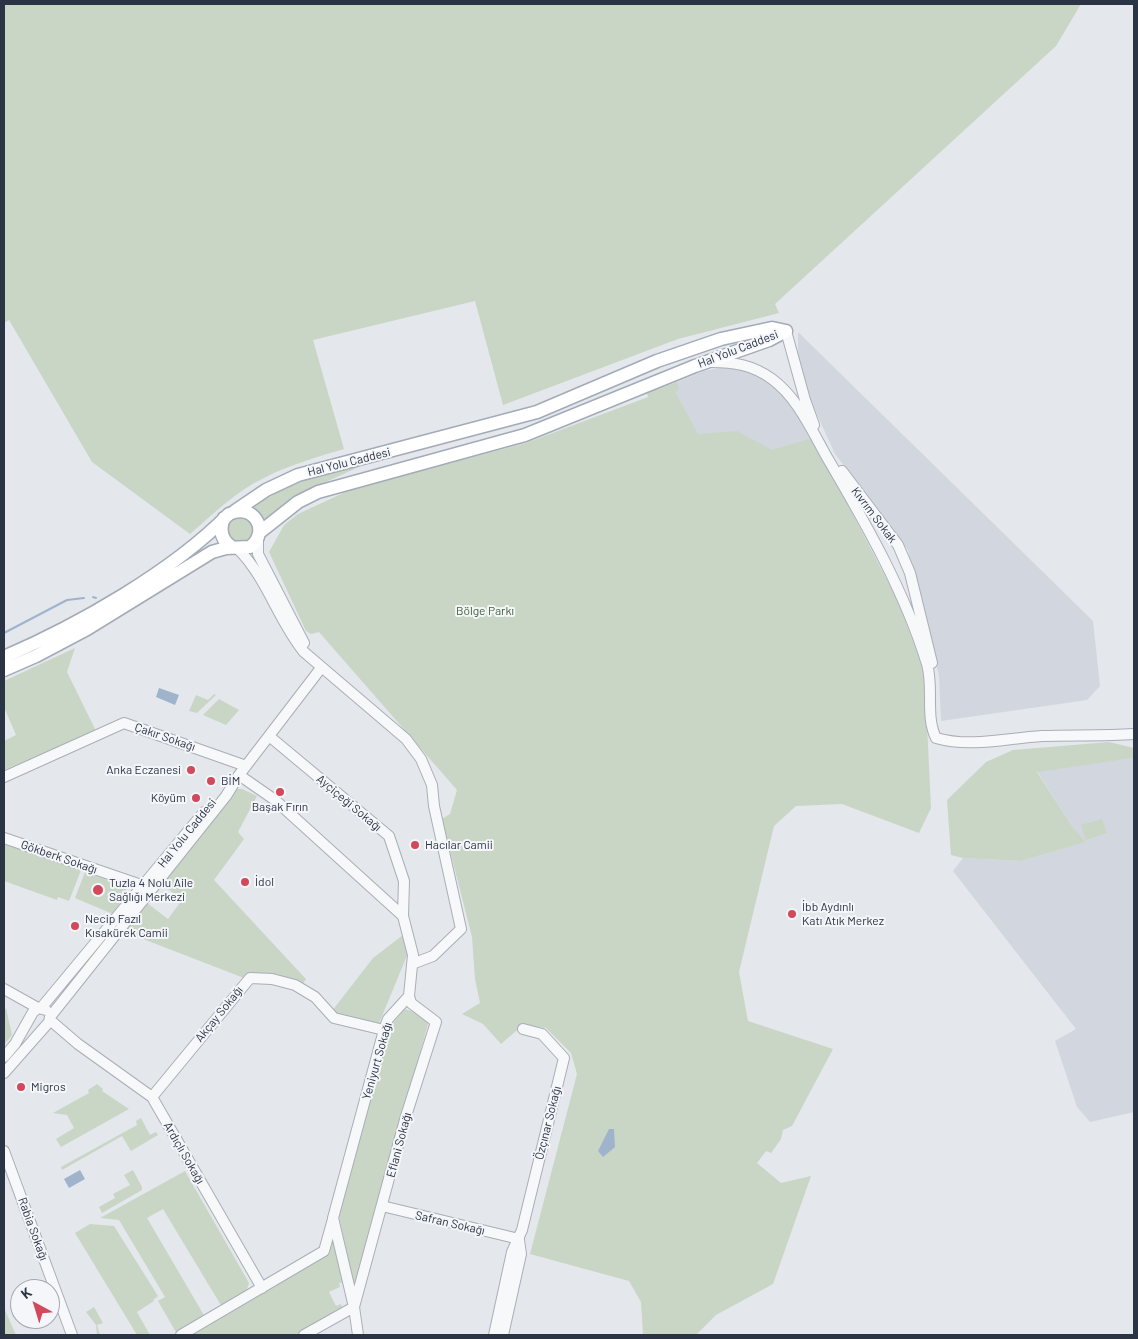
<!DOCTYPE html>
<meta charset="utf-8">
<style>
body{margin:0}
#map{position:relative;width:1138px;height:1339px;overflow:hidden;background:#e4e7ec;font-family:Barlow,sans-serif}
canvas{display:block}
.frame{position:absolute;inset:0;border:5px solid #2b3445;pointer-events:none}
.north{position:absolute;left:10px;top:1279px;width:50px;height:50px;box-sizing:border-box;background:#f4f6f9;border:1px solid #a4a8b1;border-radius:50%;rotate:321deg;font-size:14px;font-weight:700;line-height:20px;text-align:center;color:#2b3445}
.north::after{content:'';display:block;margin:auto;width:18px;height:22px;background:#d1495b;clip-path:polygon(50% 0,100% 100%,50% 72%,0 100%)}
</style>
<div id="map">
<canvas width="1138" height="1339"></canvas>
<div class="frame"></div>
<div class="north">K</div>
</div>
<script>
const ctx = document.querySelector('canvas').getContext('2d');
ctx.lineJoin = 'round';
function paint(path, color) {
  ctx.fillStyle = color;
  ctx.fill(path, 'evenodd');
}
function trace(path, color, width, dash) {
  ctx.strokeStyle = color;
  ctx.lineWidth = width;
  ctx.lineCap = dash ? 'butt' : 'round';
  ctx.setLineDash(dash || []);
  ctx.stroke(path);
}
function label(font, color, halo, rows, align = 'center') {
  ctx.font = font + ' Barlow,sans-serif';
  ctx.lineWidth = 4;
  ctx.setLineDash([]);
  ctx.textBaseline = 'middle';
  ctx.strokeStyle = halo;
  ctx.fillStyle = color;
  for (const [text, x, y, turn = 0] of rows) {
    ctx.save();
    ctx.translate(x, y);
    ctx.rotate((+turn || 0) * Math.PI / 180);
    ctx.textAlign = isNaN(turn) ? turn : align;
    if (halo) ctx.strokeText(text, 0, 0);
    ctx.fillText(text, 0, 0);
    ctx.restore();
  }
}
const built = new Path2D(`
 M798,332L1093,621L1100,686L1087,700L941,721L939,676L908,550L835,454L809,397L798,355Z
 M724,367L750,372L768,380L780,391L798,413L813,438L773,453L696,436L668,399L677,382L704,371Z
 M1134,758V1112L1090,1122L1077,1107L1055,1041L1076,1029L953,871L963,858L1021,861L1086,842L1072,826L1037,771Z`);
const green = new Path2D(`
 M4,4H1081L1056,46L775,304L779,313L678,339L503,405L475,301L313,340L344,449C317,457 289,465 264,478C236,491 213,514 190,534L92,462L9,320L4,323Z
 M677,382L679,389L675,392L698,434L737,431L772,450L813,438L897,599L921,662L925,682L931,808L919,833L842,804L796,806L774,826L739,972L748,1021L833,1049L792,1126L783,1130L781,1139L771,1153L766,1151L757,1163L781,1183L811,1176L773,1284L716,1315L696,1335H643L641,1302L629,1281L530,1254L577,1074L571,1053L546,1028L523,1025L501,1044L483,1024L462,1014L480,1003L475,979L472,937L442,819L450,814L457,790L319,632L311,634L306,631L269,552L284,525L298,514L352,489L526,443L648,397L647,393Z
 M361,466L308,490L265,521L253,508C283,484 324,473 361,466Z
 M227 531a13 13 0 1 1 26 0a13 13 0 1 1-26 0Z
 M75,648L67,672L96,731L4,770V741L16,735L4,707V681Z
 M214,694L216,695L197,713L189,711L196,695L208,700Z
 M219,699L239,710L226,725L203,715Z
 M1109,742L1134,748V758L1037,772L1072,826L1086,842L1021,861L963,858L951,855L947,800L986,762L1013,750Z
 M237,789H242L257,796L238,832L244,839L214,880L306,979L302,985L244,978L125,932L147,903L168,919L182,900L162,884Z
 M1102,819L1107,833L1086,840L1081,825Z
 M4,844L81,870L69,901L58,897L57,900L4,881Z
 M85,872L126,887V898L113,914L75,898Z
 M403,935L408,953L378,1026L336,1016L332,1011L373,958Z
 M6,1008L12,1035L4,1045V1011Z
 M405,1009L423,1015L428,1024L356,1283L353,1281L339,1216L347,1175L351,1173V1165L389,1028Z
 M97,1084L103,1089L102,1091L129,1109L61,1147L56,1139L74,1128L67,1115L53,1113L89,1093L88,1090Z
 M141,1118L150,1135L156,1132L158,1135L131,1151L122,1136L62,1170L61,1167L137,1125L136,1121Z
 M133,1170L142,1187V1190L102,1213L99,1207L115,1198L113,1194L130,1185L124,1175Z
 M185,1171L249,1283L246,1292L222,1307L163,1209L147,1218L205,1317L177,1334L158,1301L165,1297L119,1220L100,1218Z
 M90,1224L114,1226L158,1296L153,1300L154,1301L137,1312L150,1335H137L75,1233Z
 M333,1239L346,1282L339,1283L340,1287L329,1292L336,1306L341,1304L343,1310L300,1335H192L320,1258L327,1252Z
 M94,1307L103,1323L97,1325L100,1335H97L96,1325L86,1312Z
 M4,1308L16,1335H4Z`);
const water = new Path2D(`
 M159,688L179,695L175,705L156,697Z
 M609,1129H614L615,1147L603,1157L598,1151Z
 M80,1170L85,1179L69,1188L64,1179Z`);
const stream = new Path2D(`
 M93,597L96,598
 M4,633L67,600L84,598`);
const minor = new Path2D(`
 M786,331L805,400L814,425
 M711,362C734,362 753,365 772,379C798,398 812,431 828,459C866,524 905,592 927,664C934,688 925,716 936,738C971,748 1007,738 1042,736C1073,735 1104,736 1134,734
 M842,471L898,545L910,573L932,663
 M258,539V554L304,643
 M238,549C267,578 278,620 304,652L406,739L421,759L432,785L434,806L461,929L433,956L412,964
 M269,736L389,836L404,881L403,916
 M239,775L275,800L403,916L413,955L409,996L388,1019L384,1030L333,1218L354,1307L358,1335
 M4,777L124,723L246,766
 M4,838L144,886
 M4,989L38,1008
 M41,1008L204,812
 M50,1020L78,1044L152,1097L262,1288
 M4,1057L15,1044L33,1012L38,1008L46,1010
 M4,1073L49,1022L50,1017L226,796L239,775L321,668
 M152,1097L250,978L272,979L295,985L315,997L334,1018L384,1030
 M4,1151L72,1335
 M382,1206L519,1239
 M181,1335L324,1251L333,1219
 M304,1335L354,1307L406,1116L436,1022L411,1003L409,996
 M494,1335L512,1252L522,1230L564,1058L542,1034L523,1029
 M503,1335L521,1254L519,1240`);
const major = new Path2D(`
 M235,511L266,490L298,475L537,412L657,361L721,339L772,328L786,331
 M224,518C219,530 221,540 232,547
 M260,532L298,502L318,492L525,435L695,366L769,340L786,331
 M4,657C78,625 172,572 229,514C253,502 271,531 250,547L226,548L212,552L87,629L36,656L4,670`);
const markers = [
 [191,770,5,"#d1495b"],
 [211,781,5,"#d1495b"],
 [280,792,5,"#d1495b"],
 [196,798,5,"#d1495b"],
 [415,845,5,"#d1495b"],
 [245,882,5,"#d1495b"],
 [98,890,6,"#d1495b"],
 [792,914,5,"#d1495b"],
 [75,926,5,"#d1495b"],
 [21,1087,5,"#d1495b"]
];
const streetNames = [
 ["Hal Yolu Caddesi",738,349,-21],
 ["Hal Yolu Caddesi",349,462,-14],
 ["Kıvrım Sokak",874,515,53],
 ["Çakır Sokağı",165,737,19],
 ["Ayçiçeği Sokağı",349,803,40],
 ["Hal Yolu Caddesi",187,833,-51],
 ["Gökberk Sokağı",59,857,19],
 ["Akçay Sokağı",219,1014,-51],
 ["Yeniyurt Sokağı",377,1061,-74],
 ["Özçınar Sokağı",548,1123,-76],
 ["Eflani Sokağı",399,1145,-75],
 ["Ardıçlı Sokağı",184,1153,60],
 ["Safran Sokağı",450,1223,13],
 ["Rabia Sokağı",33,1229,70]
];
const parkNames = [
 ["Bölge Parkı",485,611]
];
const poiNames = [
 ["Anka Eczanesi",181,770,"right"],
 ["BİM",221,781],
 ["Köyüm",186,798,"right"],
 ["Başak Fırın",280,807,"center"],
 ["Hacılar Camii",425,845],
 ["İdol",255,882],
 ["Tuzla 4 Nolu Aile",109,883],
 ["Sağlığı Merkezi",109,897],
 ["İbb Aydınlı",802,907],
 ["Katı Atık Merkez",802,921],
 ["Necip Fazıl",85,919],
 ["Kısakürek Camii",85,933],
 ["Migros",31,1087]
];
paint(built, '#d2d6de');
paint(green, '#c9d6c5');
paint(water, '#9fb4cc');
trace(stream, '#9fb4cc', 2);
trace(minor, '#a9aeb7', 12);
trace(major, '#a3abb8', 15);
trace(minor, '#f7f8fa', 10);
trace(major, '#fff', 12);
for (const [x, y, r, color] of markers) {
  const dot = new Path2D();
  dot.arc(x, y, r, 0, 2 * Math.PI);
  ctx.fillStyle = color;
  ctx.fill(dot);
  trace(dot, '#f4f6f9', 2);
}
label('12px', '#2b3445', '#f4f6f9', streetNames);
label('12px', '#3f6138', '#f4f6f9', parkNames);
label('12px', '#2b3445', '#f4f6f9', poiNames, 'left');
</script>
